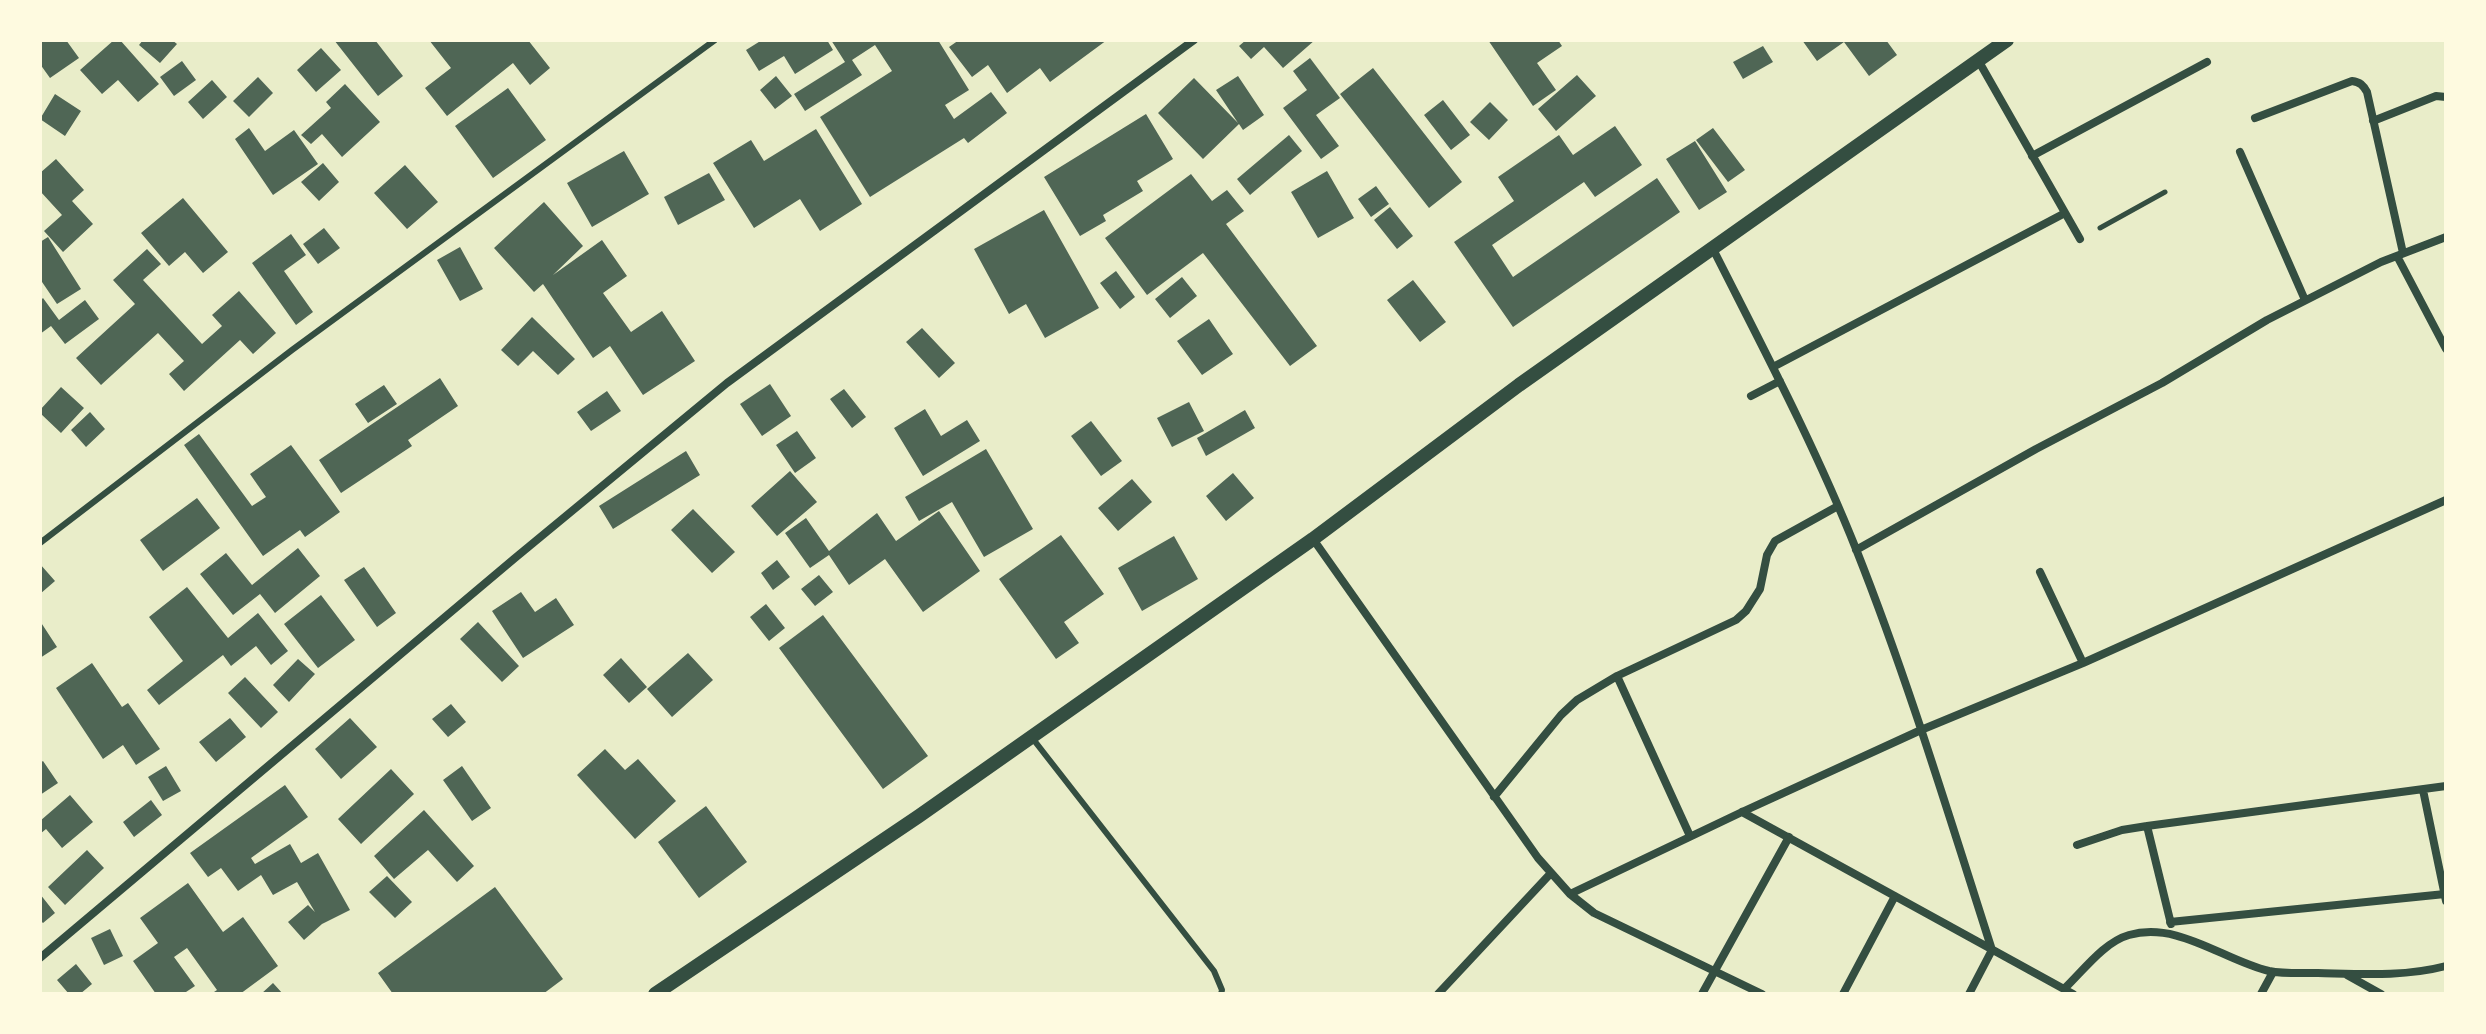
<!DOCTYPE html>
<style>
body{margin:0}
#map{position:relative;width:2486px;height:1034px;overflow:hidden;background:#e9edc9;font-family:"Asap Condensed",sans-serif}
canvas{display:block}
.frame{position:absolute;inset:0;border:42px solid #fefae0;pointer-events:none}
</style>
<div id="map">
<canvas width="2486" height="1034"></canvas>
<div class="frame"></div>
</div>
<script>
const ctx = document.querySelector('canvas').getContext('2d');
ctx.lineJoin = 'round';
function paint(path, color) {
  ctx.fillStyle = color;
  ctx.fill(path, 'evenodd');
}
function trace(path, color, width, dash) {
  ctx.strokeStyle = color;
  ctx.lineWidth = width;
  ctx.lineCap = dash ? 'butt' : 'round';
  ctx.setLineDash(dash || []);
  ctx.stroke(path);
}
const building = new Path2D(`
 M40,40H66L79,58L50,78L40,64Z
 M114,40H120L159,84L138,102L118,80L102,94L80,70Z
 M143,40H172L177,44L160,63L139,45Z
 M334,40H375L403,76L378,96Z
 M429,40H528L550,68L530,85L513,63L447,116L425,88L451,68Z
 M762,40H827L833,50L795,74L784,56L759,71L746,50Z
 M831,40H938L969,90L945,105L954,119L991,92L1007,113L968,143L964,138L870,197L820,117L892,71L875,45L852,60L862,75L805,111L794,94L845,62Z
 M959,40H1107L1050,82L1040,68L1007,93L988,65L972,77L949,47Z
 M1246,40H1315L1283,68L1264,47L1251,59L1239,46Z
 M1488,40H1558L1562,46L1537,63L1556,90L1533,106Z
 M1802,40H1886L1897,55L1869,76L1844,42L1817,61Z
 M1763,46L1773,62L1743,79L1733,62Z
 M321,48L341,70L316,92L297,70Z
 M1310,58L1340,98L1316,115L1339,146L1321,159L1283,108L1307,90L1293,71Z
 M182,61L196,80L174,96L160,77Z
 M1373,68L1462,182L1429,208L1340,94Z
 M1577,75L1596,96L1556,131L1538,109Z
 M776,76L792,96L775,109L760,90Z
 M1238,76L1264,115L1243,130L1239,124L1203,159L1158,113L1194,78L1238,123L1216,90Z
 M258,77L273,93L249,117L233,101Z
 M212,80L227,97L203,119L188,102Z
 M345,84L380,122L342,157L322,134L311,144L301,135L331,108L326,102Z
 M508,88L546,140L493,178L455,126Z
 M55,94L81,111L65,136L40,119Z
 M1443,100L1470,135L1451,150L1424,115Z
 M1490,102L1508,120L1489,140L1470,122Z
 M1146,114L1173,159L1137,181L1143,191L1103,215L1106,221L1080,236L1044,177Z
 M1615,126L1642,165L1595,197L1584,182L1492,245L1513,277L1657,178L1680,212L1513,327L1454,242L1514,201L1498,177L1559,135L1573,155Z
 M249,128L265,151L294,130L318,164L273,195L235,139Z
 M1713,128L1745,170L1728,182L1696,140Z
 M816,129L862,204L820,231L800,199L754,228L713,163L751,140L764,161Z
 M1289,135L1302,151L1250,195L1237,179Z
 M1695,141L1727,192L1699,210L1666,159Z
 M624,151L649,194L592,227L567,183Z
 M56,159L84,190L72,201L93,224L63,252L44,231L62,215L40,191V173Z
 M323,163L339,182L319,201L301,182Z
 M405,165L438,202L407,229L374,193Z
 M1327,171L1354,218L1318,238L1291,192Z
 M709,173L725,200L678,225L664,197Z
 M1191,174L1212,201L1227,190L1244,211L1226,224L1317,346L1290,366L1203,253L1147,295L1105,238Z
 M1376,186L1389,204L1371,217L1358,199Z
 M183,198L228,252L203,273L185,252L169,266L141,233Z
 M544,202L583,246L553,275L602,240L627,276L603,293L631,332L662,311L695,361L643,395L610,346L593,358L543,284L534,292L494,248Z
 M1390,207L1413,236L1397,249L1374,220Z
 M1044,210L1099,308L1045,338L1026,304L1009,314L974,249Z
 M324,228L340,248L318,264L303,244Z
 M291,234L306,255L284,271L313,312L296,325L252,263Z
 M48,237L81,289L57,304L40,279V242Z
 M460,247L483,289L460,301L437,260Z
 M147,249L161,264L143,280L202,344L222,326L212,315L239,291L276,333L253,354L240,340L184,391L169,374L184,361L158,333L101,385L76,358L135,304L113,280Z
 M1116,271L1135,297L1120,309L1100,283Z
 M1182,277L1197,296L1170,318L1155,299Z
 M1413,280L1446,322L1420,342L1387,300Z
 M43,298L59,320L85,300L99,319L65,344L51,326L40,334V301Z
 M532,317L575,359L558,375L533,351L518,366L501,350Z
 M1209,319L1233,354L1202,375L1177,341Z
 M922,328L955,363L939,378L906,342Z
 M440,378L458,406L408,440L412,446L341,493L319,460Z
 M770,384L791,416L762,436L740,404Z
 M384,385L397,404L368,423L355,404Z
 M61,387L84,408L61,433L40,413V410Z
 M844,389L866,417L852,428L830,399Z
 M607,391L621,411L591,431L577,412Z
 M1189,402L1204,431L1172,447L1157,418Z
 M925,409L941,436L967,420L980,441L923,476L894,428Z
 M1245,410L1255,428L1206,456L1197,438Z
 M90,412L105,429L86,447L71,430Z
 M1091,421L1122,461L1101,476L1071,436Z
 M797,431L816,458L795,473L776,445Z
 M199,434L252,506L266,497L250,474L291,445L340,512L305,537L300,530L263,556L184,445Z
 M986,449L1033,529L984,557L952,502L919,521L905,497Z
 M686,451L700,475L613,529L599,506Z
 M790,471L817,502L777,536L751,506Z
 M1233,473L1254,498L1226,521L1206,496Z
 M1132,479L1152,502L1118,531L1098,508Z
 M197,498L220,528L163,571L140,540Z
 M693,509L735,552L712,573L671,530Z
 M939,511L980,571L923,612L885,559L849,585L829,555L810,568L785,533L806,518L829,551L877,513L896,541Z
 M1061,535L1104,594L1064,622L1079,643L1056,659L999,579Z
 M1174,536L1198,579L1142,611L1118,568Z
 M298,548L320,576L275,613L260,594L233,615L200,574L226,553L252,585Z
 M777,560L790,577L773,590L761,573Z
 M40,564L55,581L40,594Z
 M364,567L396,613L377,627L344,580Z
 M819,575L833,592L815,606L801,589Z
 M187,587L228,638L258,613L288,651L271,665L256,646L231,666L223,655L159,705L147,690L183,661L149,617Z
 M521,592L535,612L556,598L574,625L523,658L492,611Z
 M321,595L355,640L318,668L284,624Z
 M766,604L785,628L769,641L750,617Z
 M823,615L928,756L883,789L779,648Z
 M40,621L57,647L40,658Z
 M478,622L519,666L502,682L460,639Z
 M688,653L713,680L672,717L647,689Z
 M621,658L647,687L629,703L603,675Z
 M298,659L315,674L289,702L273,685Z
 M92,663L122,707L128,703L160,749L136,765L123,745L103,759L56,688Z
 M245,677L278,712L261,728L228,693Z
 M451,704L466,722L448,737L432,719Z
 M230,718L246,737L216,762L199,742Z
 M350,718L377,747L341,779L315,749Z
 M605,749L625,770L638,759L676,801L635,839L577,775Z
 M43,761L58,783L40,795V763Z
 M166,766L181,791L163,801L148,777Z
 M462,766L491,808L472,821L443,780Z
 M391,769L414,794L361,844L338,819Z
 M285,785L308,817L251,858L255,864L290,844L301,863L318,853L350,910L322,924L304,940L288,922L308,905L315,912L297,882L273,895L261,875L238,891L221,868L208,877L190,853Z
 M70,795L93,822L62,848L46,829L40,834V821Z
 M151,800L162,815L134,837L123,822Z
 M706,806L747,862L699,898L658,842Z
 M424,810L474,866L457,882L428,850L394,879L374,856Z
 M87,850L104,868L65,905L48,887Z
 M387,876L412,902L395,918L369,892Z
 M188,883L223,932L243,917L278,966L240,994H211L217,990L187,948L174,957L195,986L183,994H156L133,961L158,943L140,918Z
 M495,887L563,979L543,994H393L378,973Z
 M40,894L55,913L43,923L40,920Z
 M110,929L123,956L104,965L91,938Z
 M76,964L92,984L80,994H69L57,980Z
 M273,983L283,994H261Z`);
const path = new Path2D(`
 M2100,228L2165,192`);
const service = new Path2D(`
 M40,543L292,350L715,40
 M1033,739L1214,971L1222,990L1221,994`);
const minor = new Path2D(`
 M1978,60L2080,239
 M2255,118L2352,81C2360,82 2363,85 2367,92L2403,253
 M2373,121L2436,96L2446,97
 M2240,152L2305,300
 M2032,156L2207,62
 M1713,249C1763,348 1815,446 1856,549C1908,680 1949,816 1992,950L1969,994
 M2397,256L2446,349
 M1773,367L2065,213
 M1751,396L1780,381
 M1313,539L1538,858L1570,894L1594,913L1762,994
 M1856,550L2036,449L2162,383L2267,320L2381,262L2446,237
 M2040,572L2083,663
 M1617,676L1690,836
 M2423,790L2446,901
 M1494,797L1561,715L1577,700L1617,676L1736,620L1746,611L1760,589L1767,555L1775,541L1838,506
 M1742,812L2073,994
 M2147,826L2171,924
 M2077,845L2122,830L2147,826L2446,786
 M1570,894L1742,812L1921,730L2083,663L2446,500
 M2170,922L2445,894
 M40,958L515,558L727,383L1194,40
 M2347,975L2381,994
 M2064,989C2083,971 2104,942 2129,935C2178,921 2223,960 2269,971C2284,974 2302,973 2318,973C2361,974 2404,977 2446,966
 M1438,994L1551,873
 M1702,994L1789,837
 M1843,994L1895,896
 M2261,994L2273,972`);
const tertiary = new Path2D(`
 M655,994L919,816L1313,539L1519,385L2007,40`);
paint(building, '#4f6655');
trace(path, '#344e41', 5);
trace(service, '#344e41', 6);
trace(minor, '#344e41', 8);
trace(tertiary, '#344e41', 14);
</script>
